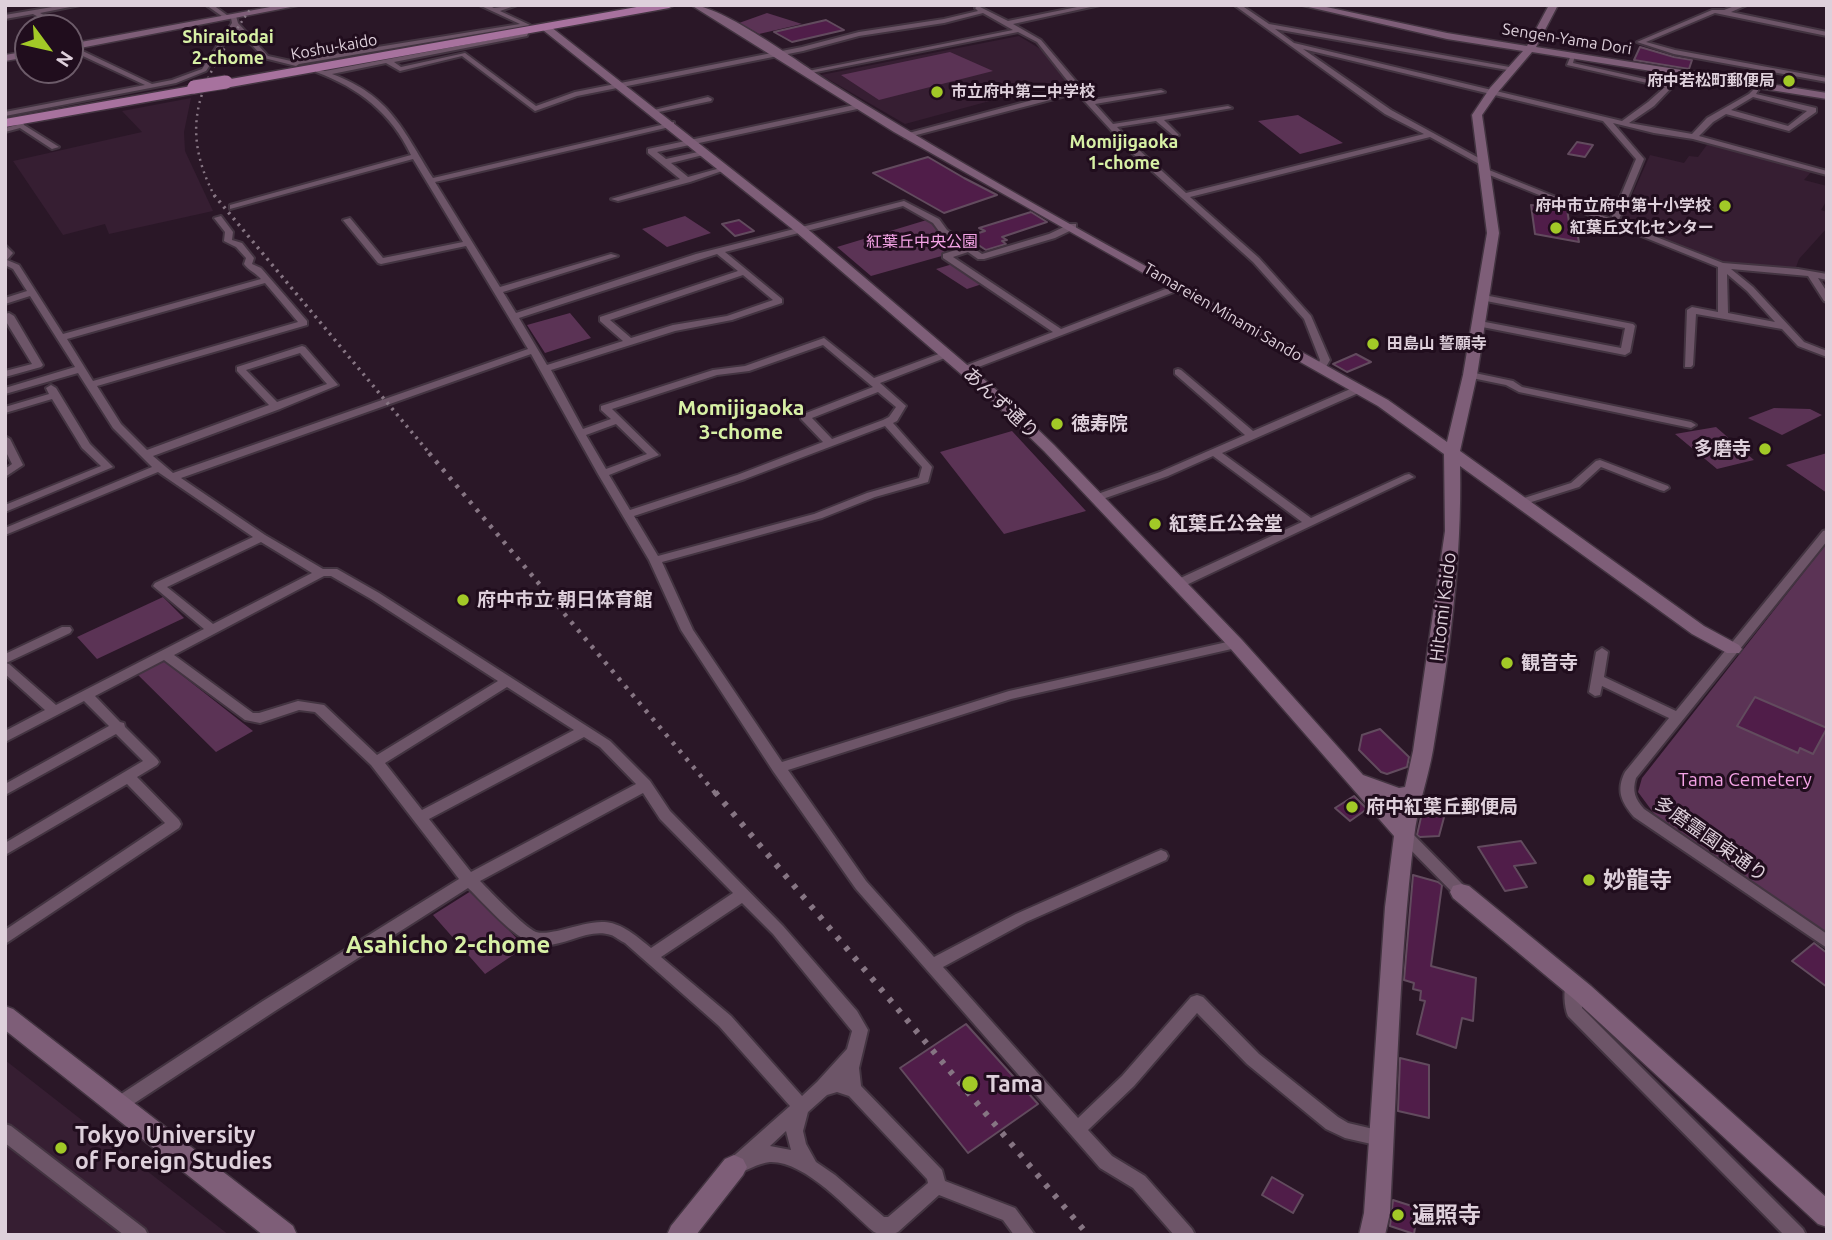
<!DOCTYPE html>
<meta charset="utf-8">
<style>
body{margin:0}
#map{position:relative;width:1832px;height:1240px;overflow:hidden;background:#2a1727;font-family:Ubuntu,sans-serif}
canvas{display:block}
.frame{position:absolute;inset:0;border:7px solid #ded0db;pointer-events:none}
.north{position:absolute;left:14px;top:14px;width:70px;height:70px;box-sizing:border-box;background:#200d1d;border:2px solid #6c5b69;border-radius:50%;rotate:123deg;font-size:19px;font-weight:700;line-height:28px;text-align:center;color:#ded0db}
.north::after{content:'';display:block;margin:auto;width:24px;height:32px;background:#a2c927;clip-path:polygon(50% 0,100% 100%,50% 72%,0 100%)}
</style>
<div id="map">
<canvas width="1832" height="1240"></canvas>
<div class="frame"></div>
<div class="north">N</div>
</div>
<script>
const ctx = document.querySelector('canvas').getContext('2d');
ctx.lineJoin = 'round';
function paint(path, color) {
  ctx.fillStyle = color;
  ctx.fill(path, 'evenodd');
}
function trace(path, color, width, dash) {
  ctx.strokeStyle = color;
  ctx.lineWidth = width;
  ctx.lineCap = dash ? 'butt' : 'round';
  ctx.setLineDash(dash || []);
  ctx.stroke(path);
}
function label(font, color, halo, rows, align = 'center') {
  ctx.font = font + ' Ubuntu,"Noto Sans JP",sans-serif';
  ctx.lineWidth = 6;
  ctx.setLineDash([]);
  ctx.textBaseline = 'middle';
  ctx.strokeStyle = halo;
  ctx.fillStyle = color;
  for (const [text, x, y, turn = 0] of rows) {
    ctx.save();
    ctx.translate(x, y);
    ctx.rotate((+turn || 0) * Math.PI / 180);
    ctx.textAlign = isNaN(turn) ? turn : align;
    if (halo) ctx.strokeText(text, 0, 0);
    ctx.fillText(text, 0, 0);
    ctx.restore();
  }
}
const built = new Path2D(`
 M1019,36L1042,50L1067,80L905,124L821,75Z
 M191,98L184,132L185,151L213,211L109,234L105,224L63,235L13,161L142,132L122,111Z
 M1709,142L1812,171L1804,180L1827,186V200L1821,210L1827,212V228L1799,259L1795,270L1719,262L1632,228L1622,218L1650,155L1684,163L1689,156L1698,157Z
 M5,1060L229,1235H5Z`);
const green = new Path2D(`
 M767,13L802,24L759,34L739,23Z
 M950,52L993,71L879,100L841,75Z
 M1298,115L1343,143L1300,154L1258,121Z
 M685,216L711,233L667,247L642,229Z
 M930,219L940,233L964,248L963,250L871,276L837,247Z
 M956,263L982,284L967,289L936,269Z
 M570,313L591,338L545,353L527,325Z
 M1774,408L1810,409L1822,415L1782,435L1748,418Z
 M1716,427L1754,460L1717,469L1675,434Z
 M1012,431L1086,511L1004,534L940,452Z
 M1827,453V493L1786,465Z
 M1827,543V935L1658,819L1638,792L1642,778Z
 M163,597L184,618L97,659L77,637Z
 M160,658L253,731L216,752L135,672Z
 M471,891L525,947L485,974L433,915Z`);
const building = new Path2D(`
 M826,20L844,30L792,42L774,32Z
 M1640,47L1674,57L1692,60L1689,69L1634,60Z
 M1577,142L1593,145L1585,157L1568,154Z
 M928,157L964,178L997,195L944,213L873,173Z
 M1531,205L1567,209L1569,222H1575L1579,242L1535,234Z
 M1031,212L1047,222L1002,237L1007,240L1002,241L1006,244L986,250L966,237L985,231L979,228Z
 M739,220L754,231L735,236L722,224Z
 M1356,354L1371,362L1347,372L1333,364Z
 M1755,697L1827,728L1813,754L1800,748L1798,753L1737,726Z
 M1380,729L1409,757L1407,767L1387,774L1381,772L1359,750L1362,735Z
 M1354,796L1367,809L1350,821L1335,808Z
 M1424,804L1446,810L1439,836L1420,837L1417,835Z
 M1521,841L1536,863L1514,866L1527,887L1505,891L1478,847Z
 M1413,875L1438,882L1442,885L1431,966L1476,978L1473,1021L1462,1018L1456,1048L1417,1034L1425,1001L1420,1000L1421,991L1413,989L1414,983L1404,980Z
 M1814,943L1827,953V987L1792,961Z
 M966,1024L1038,1104L968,1153L900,1068Z
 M1400,1058L1429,1065V1118L1398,1111Z
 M1272,1177L1303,1195L1293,1213L1262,1195Z
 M1393,1200L1418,1208L1414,1234L1390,1226Z`);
const street = new Path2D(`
 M64,5H80L40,13L67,28H59L33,14L5,19V15Z
 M206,5H213L231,18L232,16H236L238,23L268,56L291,61L520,24L479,5H488L494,8L517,5L500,11L530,25L299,64L296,66L264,58L235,27L206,71L176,83L5,116V112L145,85L70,50V45L152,84L172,80L202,69L232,23L231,18L226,19Z
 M1087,5H1100L1013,24L1041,40L1092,100L1161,90L1165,92L1095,104L1113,124L1228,106L1232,108L1164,120L1179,135L1175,137L1156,121L1117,127L1138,149L1186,193L1424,134L1385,114L1234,5H1241L1269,24L1515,68L1516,69L1513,71L1275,29L1294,43L1622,121L1648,102L1665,87L1567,65L1571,55H1575L1573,63L1672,85V87L1654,106L1629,123L1692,134L1707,118L1749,94L1756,87L1759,89L1756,94L1816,108V112L1789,131L1726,114L1713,122L1699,136L1827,171V175L1693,139L1654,133L1613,123L1644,159L1618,222L1723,263L1798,269L1827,274V280L1818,278L1827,292V302L1824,301L1808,276L1731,269L1753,287L1804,342L1827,351V357L1798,346L1782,329L1696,314L1693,365L1691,367H1685L1687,310L1692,307L1718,312V267L1482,172L1489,170L1611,219L1636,159L1603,121L1303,49L1391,110L1488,163L1481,165L1430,137L1190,197L1259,258L1311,316L1330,360L1324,370L1321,371L1316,368L1320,360L1304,319L1253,262L1132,153L1077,93L905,138V134L1074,89L1037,42L1018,32L806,74L803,72L1013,30L983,13L944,23L859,36L803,51L577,96L535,111L462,56L400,71L386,63L332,74C391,96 402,129 433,178L674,122V126L435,182L500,287L611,254L618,256L503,292L516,313L696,254L904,201L939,219L947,230L982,254L1049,234L1070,224H1076V228L1055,238L984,259H978L968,252L953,257L1061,329L1176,285H1182V289L968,371H962V367L1053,332L943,258V254L962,248L941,234L933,223L903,206L725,252L782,299V303L732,320L675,331L551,370L583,429L611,419L601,410V406L713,370L745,366L824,338L874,378L944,352H950V356L880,383L906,406L897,421L893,423L932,467L928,482L875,497L822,518L662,562L693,630L782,762L1009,691L1236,640L1240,641L1242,644L1236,648L1011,699L788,770L866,881L934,957L1016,914L1156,852L1161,850L1166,852L1168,856L1166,860L1026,922L943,967L1078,1118L1122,1076L1191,997L1197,995L1203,997L1259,1054L1338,1117L1348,1123L1386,1132L1389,1138L1386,1144L1380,1146L1345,1138L1326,1129L1247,1064L1197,1013L1134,1086L1088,1130L1112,1156L1145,1176L1192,1229L1195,1235H1174L1133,1188L1100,1168L856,889L773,771L681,630L649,560L598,474L531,354L181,478L265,535L323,569H337L379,593L610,741L650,781L670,811L783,926L857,1011L868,1030L859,1068L861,1086L942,1170L945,1181L1015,1208L1035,1235H1014L1003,1220L939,1195L898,1232C890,1236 882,1236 874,1232C848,1210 806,1161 770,1162C758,1163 746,1171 734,1175L728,1173L725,1167L728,1161L790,1106L719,1026L625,943C620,941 615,936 611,935C586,927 560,951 535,944C512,937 486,905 468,888L275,1011L124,1110L118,1113L112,1110L109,1105L112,1100L263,1001L459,879L371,765L315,712L299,710L260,723L245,720L164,660L95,696L120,722L124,723L125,727L157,759L159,762L157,765L137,777L179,820L181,824L179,828L5,944V930L165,823L127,784L5,855V843L143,761L116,734L5,795V784L109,726L84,701L5,742V731L45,710L5,674V654L62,627H70L72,630L70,633L6,663L9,664L56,705L204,629L153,586L155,583L253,537L158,472L5,535V528L152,467L113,428L78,373L5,394V388L75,367L30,296L5,304V298L27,291L13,269L5,265V245L13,253L7,260L19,265L63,334L261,279C255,272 249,271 244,264L246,258L236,247L224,241L225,232L214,218L221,216L233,232L232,240L242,243L254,258L252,264L261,268L307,321V325L97,386L121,424L147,450L269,405L237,371V367L302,346L305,347L338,385L280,409L153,456L173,473L528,349L466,246L381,264L378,263L343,220L350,218L383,258L463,242L413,159L230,209V205L411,155C391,113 359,88 316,72V70L325,71L522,34L526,29L529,31L527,36L394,62L401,67L465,53L536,106L575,92L802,47L859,32L944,19L978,11L975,8L978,6L1008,21ZM1753,97L1807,111L1788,126L1731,110ZM717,254L738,271L600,317V321L623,341L547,365L519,318ZM1727,274L1747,291L1775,322L1728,313ZM743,275L773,300L727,316L673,325L631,338L610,320ZM265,283L298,322L93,381L67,339ZM823,345L873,387L801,415V419L823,442L737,475L630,510L609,475L659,455L612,409L717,375L749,371ZM300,353L327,384L277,402L246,370ZM878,392L896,407L889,417L883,420L832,439L812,418ZM616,424L647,454L606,469L586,435ZM885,426L922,467L919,478L867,493L814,514L658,556L634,516L745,479ZM261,542L312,573L213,624L167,587ZM324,576H331L371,599L498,681L377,755L324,705L298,701L259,713H253L174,655ZM507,687L574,730L422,810L385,763ZM584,737L600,747L636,784L471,872L429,819ZM643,793L660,819L733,893L651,948C611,914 605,919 557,931C550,932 543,934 536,932C524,927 491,892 480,881ZM742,903L773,934L852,1031L847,1049L817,1082L802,1096L731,1016L661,957ZM837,1092L849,1096L927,1179L928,1183L888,1217H884L835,1175L816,1162L806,1144L803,1131L808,1112L827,1095ZM786,1131L791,1150L770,1146Z
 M1737,5H1747L1731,12L1827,32V36L1715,13L1646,42L1675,50L1827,78V82L1674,54L1637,42L1712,10H1724Z
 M70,30L78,35L80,46L75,45Z
 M708,97L712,99L711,101L654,113L650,111Z
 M859,104H862V108L657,152L666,159L707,150V154L671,163L688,177L724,167L728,169L690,182L618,201L611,199L680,179L648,153V149Z
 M16,120H22L24,125L59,147L52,149L20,128L5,132V128L17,125Z
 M1484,295L1633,324L1635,326L1630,352L1625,355L1477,326L1475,324L1480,321L1621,348L1625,328L1481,300V296Z
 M9,313L14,316L43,365L41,367L5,377V371L32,364L5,320V314Z
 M1178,369L1181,370L1253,431L1355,387H1363V391L1222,453L1311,518L1405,475L1409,474L1414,477L1182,587H1174L1172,584L1174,581L1302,522L1213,456L1168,476L1100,500H1092L1090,498L1092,496L1160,472L1245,435L1175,374V370Z
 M1470,372L1513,381L1522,387L1691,422L1696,425L1691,428L1519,392L1506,385L1467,377L1465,375Z
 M51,385L56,388L90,444L113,467L5,512V505L101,466L82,448L52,399L5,413V407L49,394L46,388Z
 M5,436L10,439L23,465L5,477V469L12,464L5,450Z
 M1600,460L1668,486L1669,488L1664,491L1660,490L1601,467L1579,487L1522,505L1516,502L1518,500L1571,483L1596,461Z
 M1827,530V541L1636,778C1632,791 1635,799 1644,809L1827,934V948L1634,817C1621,802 1616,790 1625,772L1669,718L1602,686L1600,695L1595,696L1589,692L1596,652L1602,648L1608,652L1604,677L1676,711L1823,531Z
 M1404,829L1409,830L1466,888L1468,892L1466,896L1461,898L1456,896L1399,838L1397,834L1399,830Z
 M1573,978L1579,980L1581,985L1582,1008L1803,1229L1806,1235H1784L1568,1016C1564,1007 1563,989 1567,980Z
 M5,1124L11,1126L145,1229L148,1235H124L5,1143Z`);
const secondary = new Path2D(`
 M281,5H301L70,50V44Z
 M691,5C721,5 800,63 829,82C1010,196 1201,295 1388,400L1447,442L1463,375L1487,233L1472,115L1490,88L1523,51L1447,39L1300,5H1317L1447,33L1527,46L1549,5H1558L1536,47L1827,93V99L1532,52L1498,92L1482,115L1499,233L1477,375L1460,451L1704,626L1739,645L1742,649L1739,653H1727L1692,634L1460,466C1462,561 1449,656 1433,750C1428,779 1417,808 1414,838C1399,962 1397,1088 1390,1213L1385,1235H1359L1364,1213L1385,907L1394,836L1230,648L1044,451L990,399L796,232L543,30L541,25L549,23L551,27L804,226L1000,393L1054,445L1242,640L1363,775L1399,788L1405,787L1413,751L1445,531L1444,454L1378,406L894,132ZM1384,798L1401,803L1398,814Z
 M28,51V57L5,61V55Z
 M1461,884L1469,886L1591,986L1827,1198V1227L1818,1224L1575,1000L1453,898L1450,892L1453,886Z
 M5,1006L13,1009L293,1226L297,1235H263L5,1030Z
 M734,1155L743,1159L747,1167L743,1175L696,1235H667L671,1226L725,1159Z`);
const highway = new Path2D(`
 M648,5H675L669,8L225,88L219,84L225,80Z
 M197,85L203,89L202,92L5,127V119Z`);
const railFar3 = new Path2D(`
 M215,197C173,117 208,72 253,5`);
const railFar2 = new Path2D(`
 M214,195L430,454`);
const railFar1 = new Path2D(`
 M429,453L716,794`);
const rail = new Path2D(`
 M715,792L1088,1235`);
const highwayBridge = new Path2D(`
 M194,87L226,82`);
const markers = [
 [1789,81,7,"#a2c927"],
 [937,92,7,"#a2c927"],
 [1725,206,7,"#a2c927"],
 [1556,228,7,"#a2c927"],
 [1373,344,7,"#a2c927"],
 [1057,424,7,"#a2c927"],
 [1765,449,7,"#a2c927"],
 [1155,524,7,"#a2c927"],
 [463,600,7,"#a2c927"],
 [1507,663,7,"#a2c927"],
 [1352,807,7,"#a2c927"],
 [1589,880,7,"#a2c927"],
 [970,1084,9,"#a2c927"],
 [61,1148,7,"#a2c927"],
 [1398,1215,7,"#a2c927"]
];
const farStreetnames = [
 ["Sengen-Yama Dori",1567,39,9],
 ["Koshu-kaido",334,47,-10],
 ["Tamareien Minami Sando",1223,312,30]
];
const farPoinames = [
 ["府中若松町郵便局",1775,81,"right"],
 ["市立府中第二中学校",951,92],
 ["府中市立府中第十小学校",1711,206,"right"],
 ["紅葉丘文化センター",1570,228],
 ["田島山 誓願寺",1387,344]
];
const farParknames = [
 ["紅葉丘中央公園",922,242]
];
const farNeighbourhoodnames = [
 ["Shiraitodai",228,37],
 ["2-chome",228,58],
 ["Momijigaoka",1124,142],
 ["1-chome",1124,163]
];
const streetNames = [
 ["あんず通り",1001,403,43],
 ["Hitomi Kaido",1443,607,-83],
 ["多磨霊園東通り",1711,839,35]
];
const poiNames = [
 ["徳寿院",1071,424],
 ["多磨寺",1751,449,"right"],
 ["紅葉丘公会堂",1169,524],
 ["府中市立 朝日体育館",477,600],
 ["観音寺",1521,663],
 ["府中紅葉丘郵便局",1366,807]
];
const parkNames = [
 ["Tama Cemetery",1745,780]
];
const neighbourhoodNames = [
 ["Momijigaoka",741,408],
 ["3-chome",741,432]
];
const nearPoinames = [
 ["妙龍寺",1603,880],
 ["Tama",986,1084],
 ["Tokyo University",75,1135],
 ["of Foreign Studies",75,1161],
 ["遍照寺",1412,1215]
];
const nearNeighbourhoodnames = [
 ["Asahicho 2-chome",448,945]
];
paint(built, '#361e32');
paint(green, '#5b3355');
paint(building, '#501d49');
trace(building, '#624b5e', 2);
trace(street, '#433441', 4);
trace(secondary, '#433441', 3);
trace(highway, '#433441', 3);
paint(street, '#6d5568');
paint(secondary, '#7e5e78');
paint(highway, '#a7729e');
trace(railFar3, '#867583', 2.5, [2, 4.5]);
trace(railFar2, '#867583', 3.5, [2.5, 5]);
trace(railFar1, '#867583', 4.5, [3.5, 7]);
trace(rail, '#867583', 6, [4.5, 9]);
trace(highwayBridge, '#433441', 15, []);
trace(highwayBridge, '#a7729e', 13);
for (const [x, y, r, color] of markers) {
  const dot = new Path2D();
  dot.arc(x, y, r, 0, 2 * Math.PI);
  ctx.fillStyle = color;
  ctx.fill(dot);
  trace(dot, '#200d1d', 2.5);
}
label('16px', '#ded0db', '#200d1d', farStreetnames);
label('bold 16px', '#ded0db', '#200d1d', farPoinames, 'left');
label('16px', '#f4a3e6', '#200d1d', farParknames);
label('bold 18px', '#d7f0a5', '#200d1d', farNeighbourhoodnames);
label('19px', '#ded0db', '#200d1d', streetNames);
label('bold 19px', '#ded0db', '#200d1d', poiNames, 'left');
label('19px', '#f4a3e6', '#200d1d', parkNames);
label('bold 21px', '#d7f0a5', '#200d1d', neighbourhoodNames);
label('bold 23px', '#ded0db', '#200d1d', nearPoinames, 'left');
label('bold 24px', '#d7f0a5', '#200d1d', nearNeighbourhoodnames);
</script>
